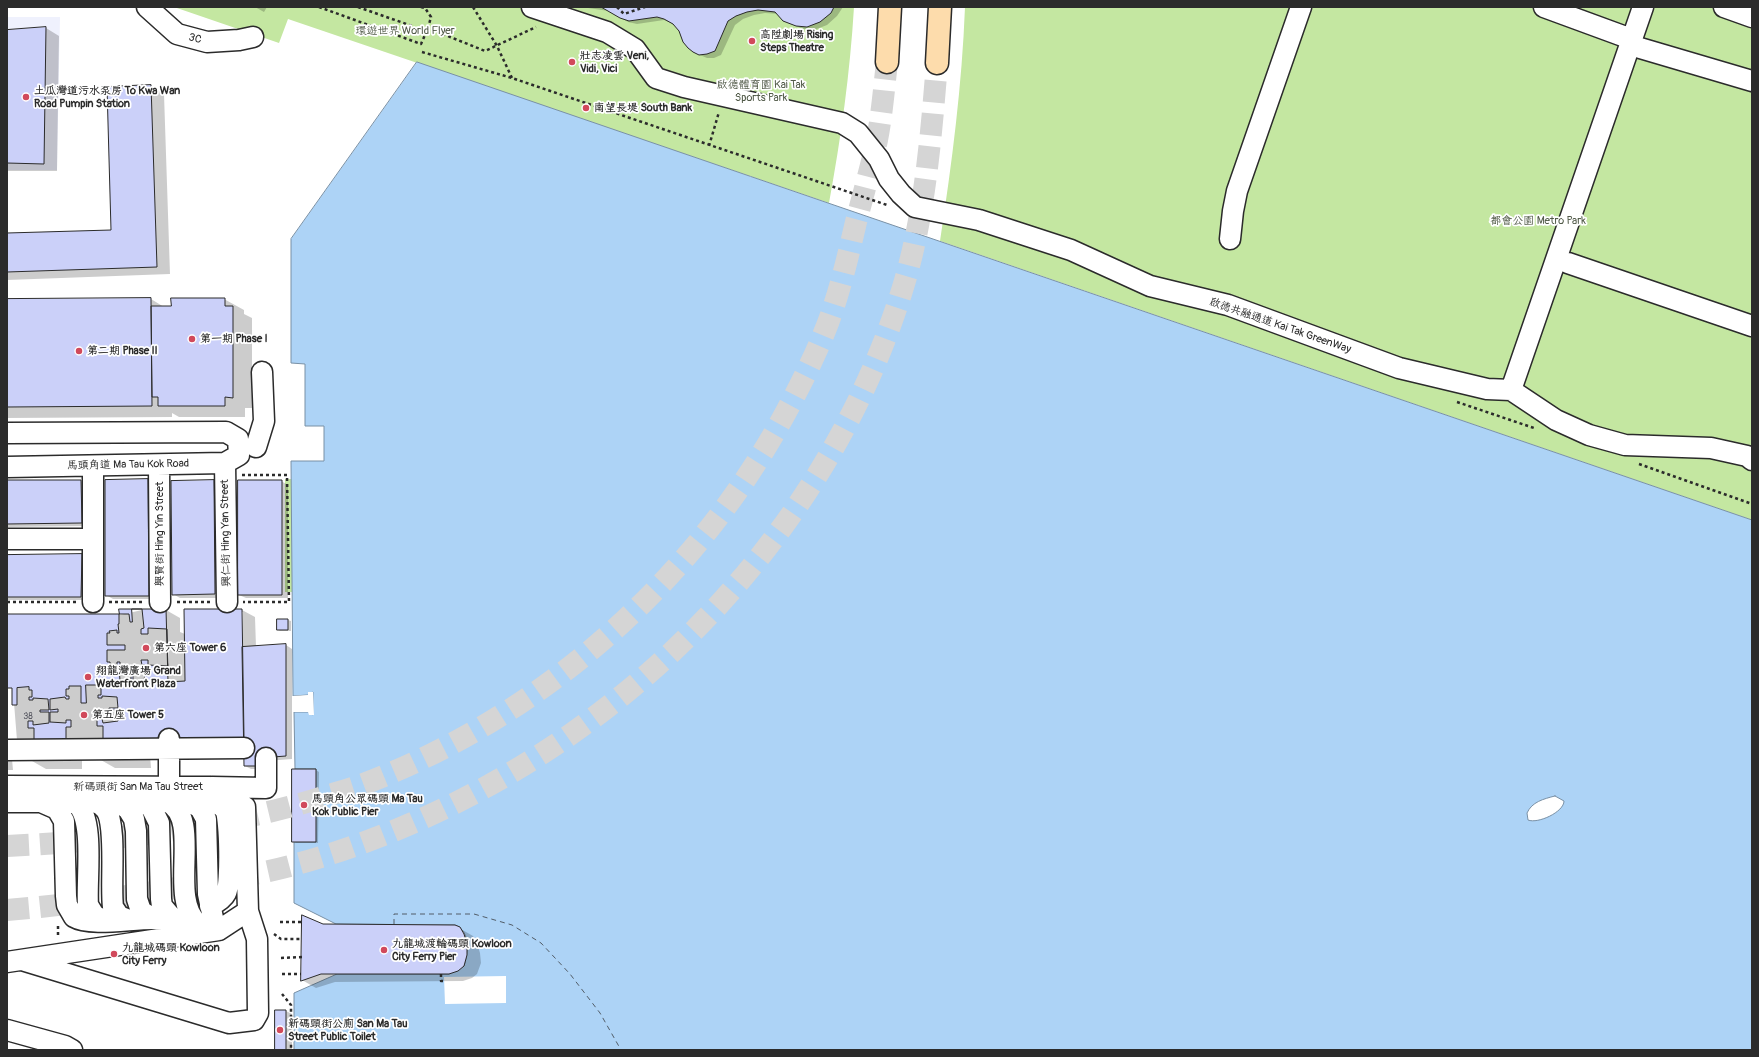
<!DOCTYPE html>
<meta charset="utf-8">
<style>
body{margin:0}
#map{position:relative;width:1759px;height:1057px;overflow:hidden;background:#fff;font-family:Pangolin,sans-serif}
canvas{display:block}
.frame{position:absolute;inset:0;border:8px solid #2b2b2b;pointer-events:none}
</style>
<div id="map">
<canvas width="1759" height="1057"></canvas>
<div class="frame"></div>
</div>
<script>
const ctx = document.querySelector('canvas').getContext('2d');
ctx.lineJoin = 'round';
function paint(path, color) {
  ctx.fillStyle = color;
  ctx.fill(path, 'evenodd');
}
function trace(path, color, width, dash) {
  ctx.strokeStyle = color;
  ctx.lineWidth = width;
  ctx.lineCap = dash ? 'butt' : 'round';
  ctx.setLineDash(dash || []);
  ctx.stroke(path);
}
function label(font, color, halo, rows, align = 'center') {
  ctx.font = font + ' Pangolin,"LXGW WenKai TC",sans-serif';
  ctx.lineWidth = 3.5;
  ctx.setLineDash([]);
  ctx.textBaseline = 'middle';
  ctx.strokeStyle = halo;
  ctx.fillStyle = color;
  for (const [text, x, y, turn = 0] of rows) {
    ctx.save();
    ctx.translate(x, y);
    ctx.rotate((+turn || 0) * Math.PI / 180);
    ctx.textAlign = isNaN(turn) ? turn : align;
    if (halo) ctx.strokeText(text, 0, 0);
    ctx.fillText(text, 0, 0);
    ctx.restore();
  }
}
const built = new Path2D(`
 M7,17H60L57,170H7Z`);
const green = new Path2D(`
 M174,7H854C850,73 841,138 829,203L288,19L279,43Z
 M965,7H1752V520L940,241C952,163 962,85 965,7Z
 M285,479H292V592H285Z`);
const water = new Path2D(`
 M417,62L1752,520V1050H294V993L337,974H449L464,966C468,953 471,931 455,925L336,924L294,903V842L316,769H295L294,712H309L313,715V692L308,695L293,696L291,461H324V426H305V364L291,363V239ZM1555,796L1564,801C1564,812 1538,824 1528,820L1527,813C1532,802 1543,799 1555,796Z`);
const pier = new Path2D(`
 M308,692H313L314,715H309L308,712H294V710H309L312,713L311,694L309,697L293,698V696L308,695Z
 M506,976V1003L445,1004L444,977Z`);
const shadow = new Path2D(`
 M255,7H267L264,12Z
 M581,7H843L837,16L827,25L814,30L803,29L791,24L779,14L765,13L754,15L743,19L735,25L721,55L714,58H707L693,52L680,30L671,23L664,20L637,24L628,22L609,11Z
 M46,28L59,36L57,171H7V31Z
 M151,86L164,94L170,274L7,280V234L112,231Z
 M151,299L164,307L224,299L244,310V314L252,318V408H245V417H179L172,413V417L7,418V300Z
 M148,480L155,484V599H113L106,595Z
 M7,481H81L87,485L88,526L7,527Z
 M214,481L221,485L222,598H180L173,594L172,482Z
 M281,481L288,485V598H246L239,595Z
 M82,555L88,559L87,600H7V556Z
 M142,610H166L180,618V632L185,634L242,610L255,617L256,647L286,645L292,649V759L266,761V769H251L245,766V745L150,755L151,768H115L85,751L82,757V769H46L18,753L7,615H120ZM241,612H243V648H241ZM167,645H169V665L167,660Z
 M288,620L291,621V631H280L278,630Z
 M7,756L12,759L13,770H7Z
 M316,770L319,772L318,843H296L293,841Z
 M323,925L459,928L473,936L477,943L480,953L481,963L477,974L472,978L463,981L335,982L316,988L302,980Z
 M286,1011L292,1014V1050H276Z`);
const ferry = new Path2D(`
 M394,924V914H474L512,925L541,943L570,974L600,1013L621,1050`);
const building = new Path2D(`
 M594,7H834L831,13L820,22L807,27L796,26L783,21L775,12L758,10L747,12L736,16L728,21L715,51L707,54L699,55L693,52L688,48L683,42L679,31L673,24L664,19L657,17L629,21L620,18L601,7Z
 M46,27L44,164L7,163V30Z
 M151,85L157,267L7,272V233L111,230L107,87Z
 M151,298L152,406L7,407V299Z
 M171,298H225V306H233V398L225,397V406H158V397H152L151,306H171Z
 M148,479L149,596H105V480Z
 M7,480H81L82,523L7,524Z
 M214,480L215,594L172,595L171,481Z
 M238,480H282V595H238Z
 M82,554L81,597H7V555Z
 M119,609H166L168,682L185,681L184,609H242L244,738L7,742V614H119Z
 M132,609H142L144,628L141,629V634H148V628L167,629L168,666L148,665V660H141L142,665H145L144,686H133V672H131V681H120L119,666H120V662H117V665H110V662H107V650H125V645H107V633H110L109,631L117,630V633H119L118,624H119V614H129L130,622H132Z
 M277,619H288V630H277Z
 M286,644V756L260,758V766H244L242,647Z
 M86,685H98V688H101V695H98V698H102V696L117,697L118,708H109V710H118V721L103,723L102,719H97V726H103V740L66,741V727H71V720H66V723L50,722V712H58V709L50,710V699L65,697L66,699H69V696H66V689H69V686H81V703H86Z
 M29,687V690H32V697H29V700H33V698L48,699L49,710H40V712H49V723L33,725V721H28V728H34V742H7V688H12V705H17V688Z
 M292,769H316V842H292Z
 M302,915L323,924L455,925L460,927L464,934L467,944V955L464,966L458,971L449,974H321L301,981Z
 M275,1010H286V1050H275Z`);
const highwayTunnel = new Path2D(`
 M7,846C112,841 216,829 317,799C332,794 347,790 361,785C541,717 695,581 786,412C801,384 816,354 828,323C840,291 848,256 856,222C863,195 871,167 877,140C882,114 884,88 887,62
 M7,910C68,905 127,897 187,886C224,880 261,874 297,864C578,786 819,565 904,284C925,213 931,137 937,63`);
const path = new Path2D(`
 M319,7L421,44L428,28
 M358,7L412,26
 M421,7L425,8L431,17L428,28L485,51L536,27
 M473,7L497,46L512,78
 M617,7L624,14L645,7
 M422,52L512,78L887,205
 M709,146L719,112
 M1457,402L1534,428
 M1639,464L1752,504
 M242,475H287L289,602H243
 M7,602H76
 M109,602H142
 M177,602H210
 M280,922H302
 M58,926V937
 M274,934L281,939H301
 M281,958L302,957
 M282,974H301
 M441,974V981H444
 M282,994L291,1005V1050`);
const minor = new Path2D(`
 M147,7L177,34L207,42L239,40L253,37
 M532,7L607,32L635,49L656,78L684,87L842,123L858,133L879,159L889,179L901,194L915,207L979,220L1071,250L1150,286L1228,305L1399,368L1487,389L1511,390L1556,420L1589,435L1625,445L1711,448L1747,456L1752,460
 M1544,7L1623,36
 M1724,7L1752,17
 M1640,48L1752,81
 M1230,239L1233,211L1237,191L1301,7
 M1568,263L1752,326
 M1511,390L1643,7
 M7,433L226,432L238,439L239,455L225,463L7,467
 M256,447L264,421L262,372
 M225,463L227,602
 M159,465L160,602
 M93,466V602
 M7,539H93
 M7,750L244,748
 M7,786L210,787L245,807L248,911L257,939L258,1013L254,1020
 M169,787V739
 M212,787L266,788V758
 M7,802H209C215,803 221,804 225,810C230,818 231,884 226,893C223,899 216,903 210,906
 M41,802L57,809L64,821L66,896L67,905L74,917C91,927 134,918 156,919C178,919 198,924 219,930
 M67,802L77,804C95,820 86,881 88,905L94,915L105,921
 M94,802C99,803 103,806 106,810C117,826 110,885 113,907L119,916L129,920
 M117,802L128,809L134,819L136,831L137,899L141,911L154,919
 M141,802L151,807L159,823L161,899L162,906L173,919
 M168,802C203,819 167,898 198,924
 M190,802L200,808L206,819L208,894L213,918
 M25,961L229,1023L254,1020
 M7,962L219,930L248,911
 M7,1030L65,1046L72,1050`);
const highway = new Path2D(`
 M887,62L890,7
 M937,63L940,7`);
const markers = [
 [752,41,4,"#d1495b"],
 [572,62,4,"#d1495b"],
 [26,97,4,"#d1495b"],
 [586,108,4,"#d1495b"],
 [192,339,4,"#d1495b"],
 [79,351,4,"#d1495b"],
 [146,648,4,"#d1495b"],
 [88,677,4,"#d1495b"],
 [84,715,4,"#d1495b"],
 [304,805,4,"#d1495b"],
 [384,950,4,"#d1495b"],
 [114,954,4,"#d1495b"],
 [280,1030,4,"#d1495b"]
];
const numberNames = [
 ["38",28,717]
];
const parkNames = [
 ["環遊世界 World Flyer",405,31],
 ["啟德體育園 Kai Tak",761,85],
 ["Sports Park",761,98],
 ["都會公園 Metro Park",1538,221]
];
const poiNames = [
 ["高陞劇場 Rising",760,35],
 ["Steps Theatre",760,48],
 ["壯志凌雲 Veni,",580,56],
 ["Vidi, Vici",580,69],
 ["土瓜灣道污水泵房 To Kwa Wan",34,91],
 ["Road Pumpin Station",34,104],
 ["南望長堤 South Bank",594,108],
 ["第一期 Phase I",200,339],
 ["第二期 Phase II",87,351],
 ["第六座 Tower 6",154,648],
 ["翔龍灣廣場 Grand",96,671],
 ["Waterfront Plaza",96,684],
 ["第五座 Tower 5",92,715],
 ["馬頭角公眾碼頭 Ma Tau",312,799],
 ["Kok Public Pier",312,812],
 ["九龍城渡輪碼頭 Kowloon",392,944],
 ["City Ferry Pier",392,957],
 ["九龍城碼頭 Kowloon",122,948],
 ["City Ferry",122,961],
 ["新碼頭街公廁 San Ma Tau",288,1024],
 ["Street Public Toilet",288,1037]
];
const streetNames = [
 ["3C",195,39,15],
 ["啟德共融通道 Kai Tak GreenWay",1280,326,19],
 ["馬頭角道 Ma Tau Kok Road",128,465,-1],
 ["興仁街 Hing Yan Street",226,533,-91],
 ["興賢街 Hing Yin Street",160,534,-90],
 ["新碼頭街 San Ma Tau Street",138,787]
];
paint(built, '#eff1fd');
paint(green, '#c4e7a1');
paint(water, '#add3f6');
trace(water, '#7990a5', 1);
paint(pier, '#fff');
paint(shadow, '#0003');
trace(ferry, '#525d68', 1, [5, 4]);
paint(building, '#cbd0f9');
trace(building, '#2b2b2b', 1);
trace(highwayTunnel, '#d5d5d5', 22, [22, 11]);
trace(minor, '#2b2b2b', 23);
trace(highway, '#2b2b2b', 25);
trace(path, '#2b2b2b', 2.5, [3, 3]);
trace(minor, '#fff', 20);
trace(highway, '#fddcac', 22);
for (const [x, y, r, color] of markers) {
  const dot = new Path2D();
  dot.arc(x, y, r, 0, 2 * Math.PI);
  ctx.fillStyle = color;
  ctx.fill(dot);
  trace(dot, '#fff', 1.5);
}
label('9px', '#53545e', null, numberNames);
label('11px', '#515a48', '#fff', parkNames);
label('bold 11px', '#2b2b2b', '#fff', poiNames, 'left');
label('11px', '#2b2b2b', '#fff', streetNames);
</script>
